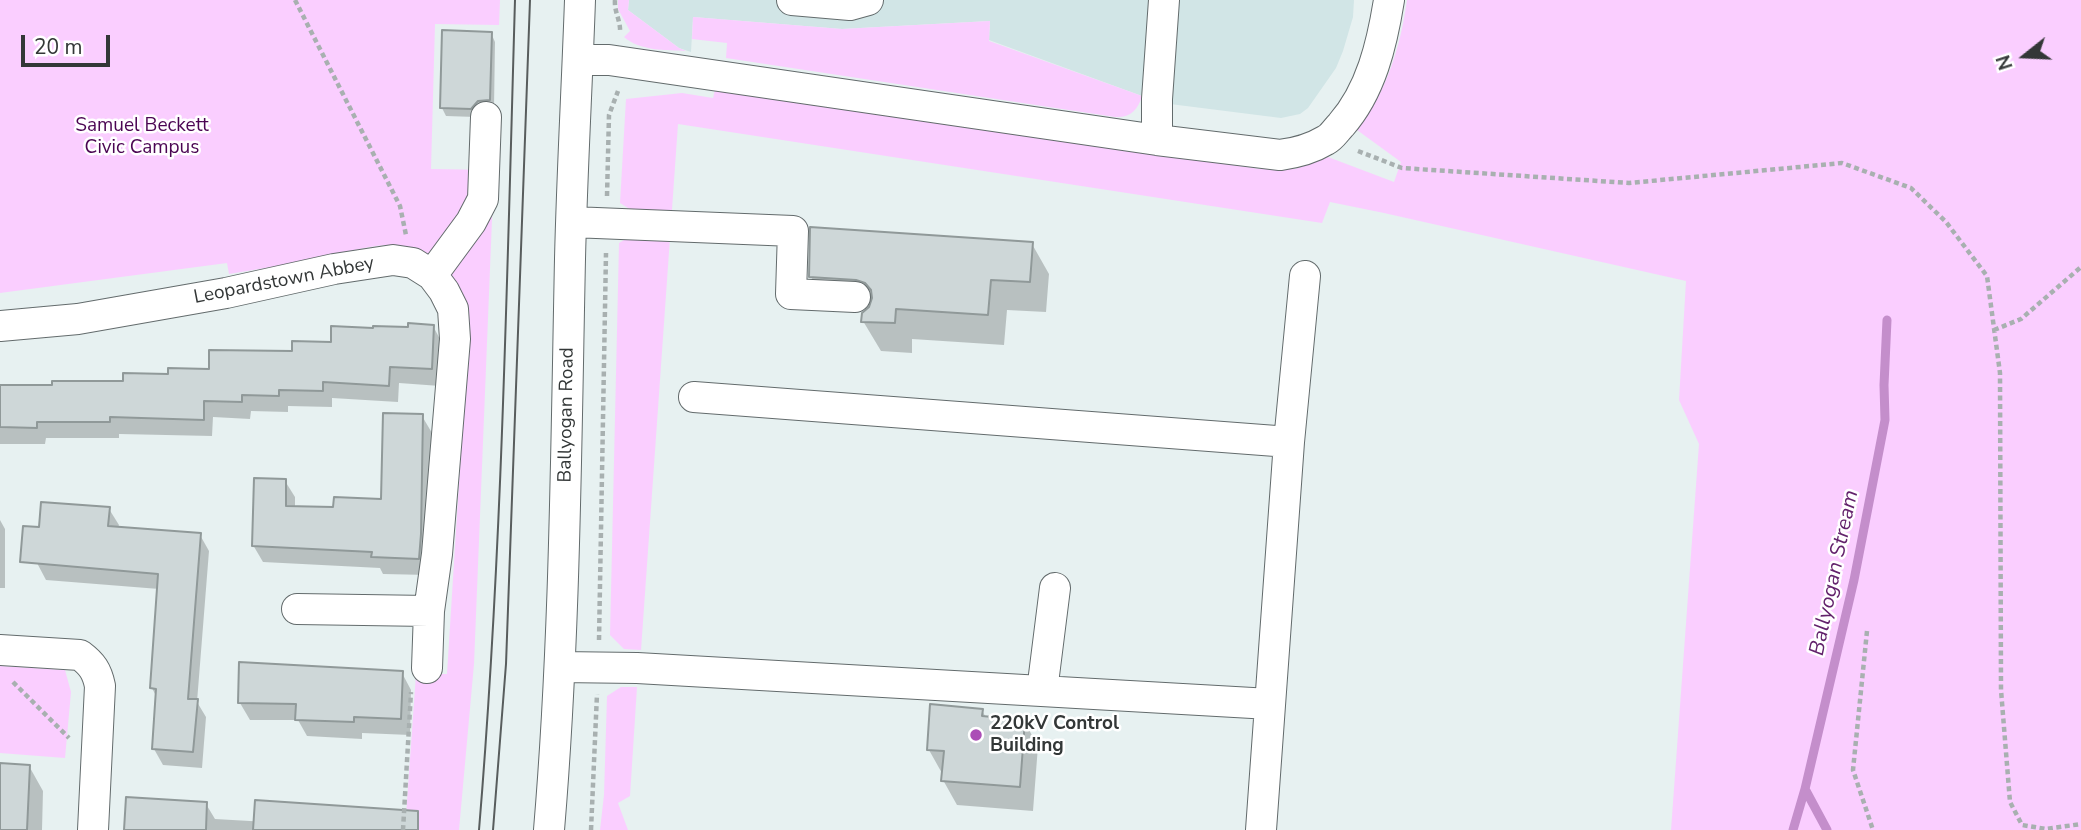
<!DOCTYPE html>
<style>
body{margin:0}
#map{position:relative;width:2081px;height:830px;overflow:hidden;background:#e7f1f1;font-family:"Nunito Sans",sans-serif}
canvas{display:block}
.north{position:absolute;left:1990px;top:21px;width:70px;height:70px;-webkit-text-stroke:5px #fff;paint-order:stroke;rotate:252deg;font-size:19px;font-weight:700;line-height:28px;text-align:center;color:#333737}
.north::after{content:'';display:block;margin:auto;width:24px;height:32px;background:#333737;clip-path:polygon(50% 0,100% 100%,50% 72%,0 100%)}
.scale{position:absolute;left:21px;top:35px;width:89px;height:32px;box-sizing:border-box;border:4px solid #333737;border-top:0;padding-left:9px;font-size:21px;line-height:24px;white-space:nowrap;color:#333737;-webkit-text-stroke:5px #fff;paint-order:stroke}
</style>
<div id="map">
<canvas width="2081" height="830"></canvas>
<div class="north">N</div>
<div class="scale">20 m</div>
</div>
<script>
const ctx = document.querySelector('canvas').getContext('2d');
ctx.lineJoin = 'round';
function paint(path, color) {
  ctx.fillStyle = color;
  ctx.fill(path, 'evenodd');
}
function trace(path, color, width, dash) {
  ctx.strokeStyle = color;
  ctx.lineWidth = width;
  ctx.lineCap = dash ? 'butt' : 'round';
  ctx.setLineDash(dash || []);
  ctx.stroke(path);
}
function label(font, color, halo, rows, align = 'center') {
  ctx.font = font + ' "Nunito Sans",sans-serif';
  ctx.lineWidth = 5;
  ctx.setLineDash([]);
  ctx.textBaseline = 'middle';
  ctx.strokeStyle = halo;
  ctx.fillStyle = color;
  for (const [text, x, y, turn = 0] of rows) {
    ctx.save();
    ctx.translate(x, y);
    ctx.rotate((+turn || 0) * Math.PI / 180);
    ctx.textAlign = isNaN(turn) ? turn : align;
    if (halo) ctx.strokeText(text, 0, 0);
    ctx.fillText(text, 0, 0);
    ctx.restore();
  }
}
const built = new Path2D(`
 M629,0H1354L1353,17L1343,51L1336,68L1308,108L1300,114L1281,118L1170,104L1145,95L1142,96L989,40L990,21L842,29L693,17L691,52L679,48L628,10Z`);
const green = new Path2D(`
 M0,0H500L499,25L435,24L431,169L494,170L474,664L459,830H405L416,674H447L469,324C464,278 437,246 389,245C370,245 340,254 320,258C289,264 259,269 229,274L227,263L0,293Z
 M618,0H629L628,10L679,48L686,51C666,50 640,51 624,37L630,31L618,9Z
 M1407,0H2081V830H1671L1699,444L1679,400L1686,281L1384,213L1330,202L1322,223L678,124L641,650L624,649L610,635L619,243L634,234L636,213L620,203L626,99L682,93L713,98L715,90L1260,169H1295L1328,157L1394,182L1401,162L1357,130C1387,90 1400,49 1407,0Z
 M693,17L842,29L990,21L989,41L1142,96C1138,110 1130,118 1115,117L726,58L727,43L692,39Z
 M0,666L65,670L71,692L65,758L0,753Z
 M621,687H637L630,796L618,803L628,830H600L604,795L607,696Z`);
const shadow = new Path2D(`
 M491,33L495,42L494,108L475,117L446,116L442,108Z
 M1032,244L1049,274L1046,312L1007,310L1004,345L912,339V353L881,351L863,321L869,309L828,307L811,277Z
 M433,326L442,343L440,386L399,383L398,402L332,398V407L288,406V412L251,411L250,419L213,417L212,436L119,434V438H46L45,444H0V387L125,383L211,371L332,343Z
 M422,416L432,433L430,552L428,575L383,574L380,568L263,562L253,545L285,481L295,497V508L335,509L382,500Z
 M109,509L119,525L118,528L200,535L209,551L197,702L206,717L202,768L163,765L154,749L157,698L152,688L159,589L46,580L37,563Z
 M0,520L5,529V588H0Z
 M402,673L411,690L410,735L362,733V739L307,736L298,720H250L240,703Z
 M982,710L986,718L1024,721L1038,746L1033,811L957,805L943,780V775L929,750Z
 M0,765L29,766L43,791L42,830H0Z
 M206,804L215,819L408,830H126Z`);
const stream = new Path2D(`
 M1805,789L1827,830
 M1793,830L1805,789L1854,580L1885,420L1884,385L1887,320`);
const building = new Path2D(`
 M442,30L492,32L490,100L478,101L471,109L440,108Z
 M810,227L1033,242L1030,282L991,280L988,315L896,309L895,323L861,322L862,313L869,307L872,298L871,290L865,283L856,280L809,277Z
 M408,323L434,325L432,369L390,367L389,386L323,382V391L279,390V396L242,395V402L204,401V420L110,417V422H37V428L0,427V385H52V381H123V373L168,374V368L209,369V350L292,351V341L331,342V326L373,328V326L408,327Z
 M383,413L423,414L421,534L419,559L371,557L372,552L252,546L254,478L286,479V506L333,507L334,497L381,499Z
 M41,502L110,507L108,526L201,533L188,699H198L193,752L152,749L156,689L150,688L158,574L20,562L23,526L39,527Z
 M239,662L403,671L401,719L354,717V722L295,720L296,704L238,703Z
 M930,704L983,709L982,716L1025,720L1020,787L941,781L944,751L927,750Z
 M0,763L30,765L27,830H0Z
 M126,797L207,802L206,830H124Z
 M255,800L418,811V830H253Z`);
const path = new Path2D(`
 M295,0L400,206L406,235
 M615,0C614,12 621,21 620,33
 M1358,151L1402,168L1629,183L1842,163L1911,188L1946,222L1987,276L2000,373L2001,690L2010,802L2022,825L2046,829L2081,824
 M607,196L609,115L618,91
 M1994,330L2021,319L2081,267
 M1867,631L1853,770L1873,830
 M599,640L606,253
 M13,682L69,738
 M403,830L411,692
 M591,830L597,694`);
const minor = new Path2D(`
 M792,0L850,5L868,0
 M578,60H609L1157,140L1280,155C1296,153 1311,149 1326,140C1332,137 1336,130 1341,125C1371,91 1382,44 1389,0
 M1157,140V99L1164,0
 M572,222L793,231L791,294L855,297
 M432,275L471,222L483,199L486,117
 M0,326L78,319L226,293L334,269L393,260L413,263L432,275L444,291L453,309L455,339L437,554L429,611L427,668
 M694,397L1289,442
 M297,609L429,611
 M0,650L80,655C92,664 97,671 100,686L93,830
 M560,667L637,668L1270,704
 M1042,691L1055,588
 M549,830C565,640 566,450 570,259C572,173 577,86 580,0
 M1261,830L1289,442L1305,276`);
const tram = new Path2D(`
 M479,830C502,554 507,277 515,0
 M493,830L506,664L530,0`);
const markers = [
 [976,735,7,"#ab4db6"]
];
const parkNames = [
 ["Samuel Beckett",142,126],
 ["Civic Campus",142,148]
];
const streetNames = [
 ["Leopardstown Abbey",284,281,-11],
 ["Ballyogan Road",567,415,-89]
];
const poiNames = [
 ["220kV Control",990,724],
 ["Building",990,746]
];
const waterNames = [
 ["Ballyogan Stream",1835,573,-78]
];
paint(built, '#d1e5e6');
paint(green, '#faceff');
paint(shadow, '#0003');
trace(stream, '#c48ecb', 9);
paint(building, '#ced7d8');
trace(building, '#909999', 2);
trace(minor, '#636b6c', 32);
trace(path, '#a8b0b0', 4.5, [5, 3.5]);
trace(minor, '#fff', 30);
trace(tram, '#585d5d', 2);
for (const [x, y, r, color] of markers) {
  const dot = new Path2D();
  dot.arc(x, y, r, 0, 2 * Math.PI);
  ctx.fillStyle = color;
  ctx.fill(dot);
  trace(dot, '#fff', 2.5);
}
label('19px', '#4b0553', '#fff', parkNames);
label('19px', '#333737', '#fff', streetNames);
label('bold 19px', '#333737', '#fff', poiNames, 'left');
label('italic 21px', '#63226c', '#fff', waterNames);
</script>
